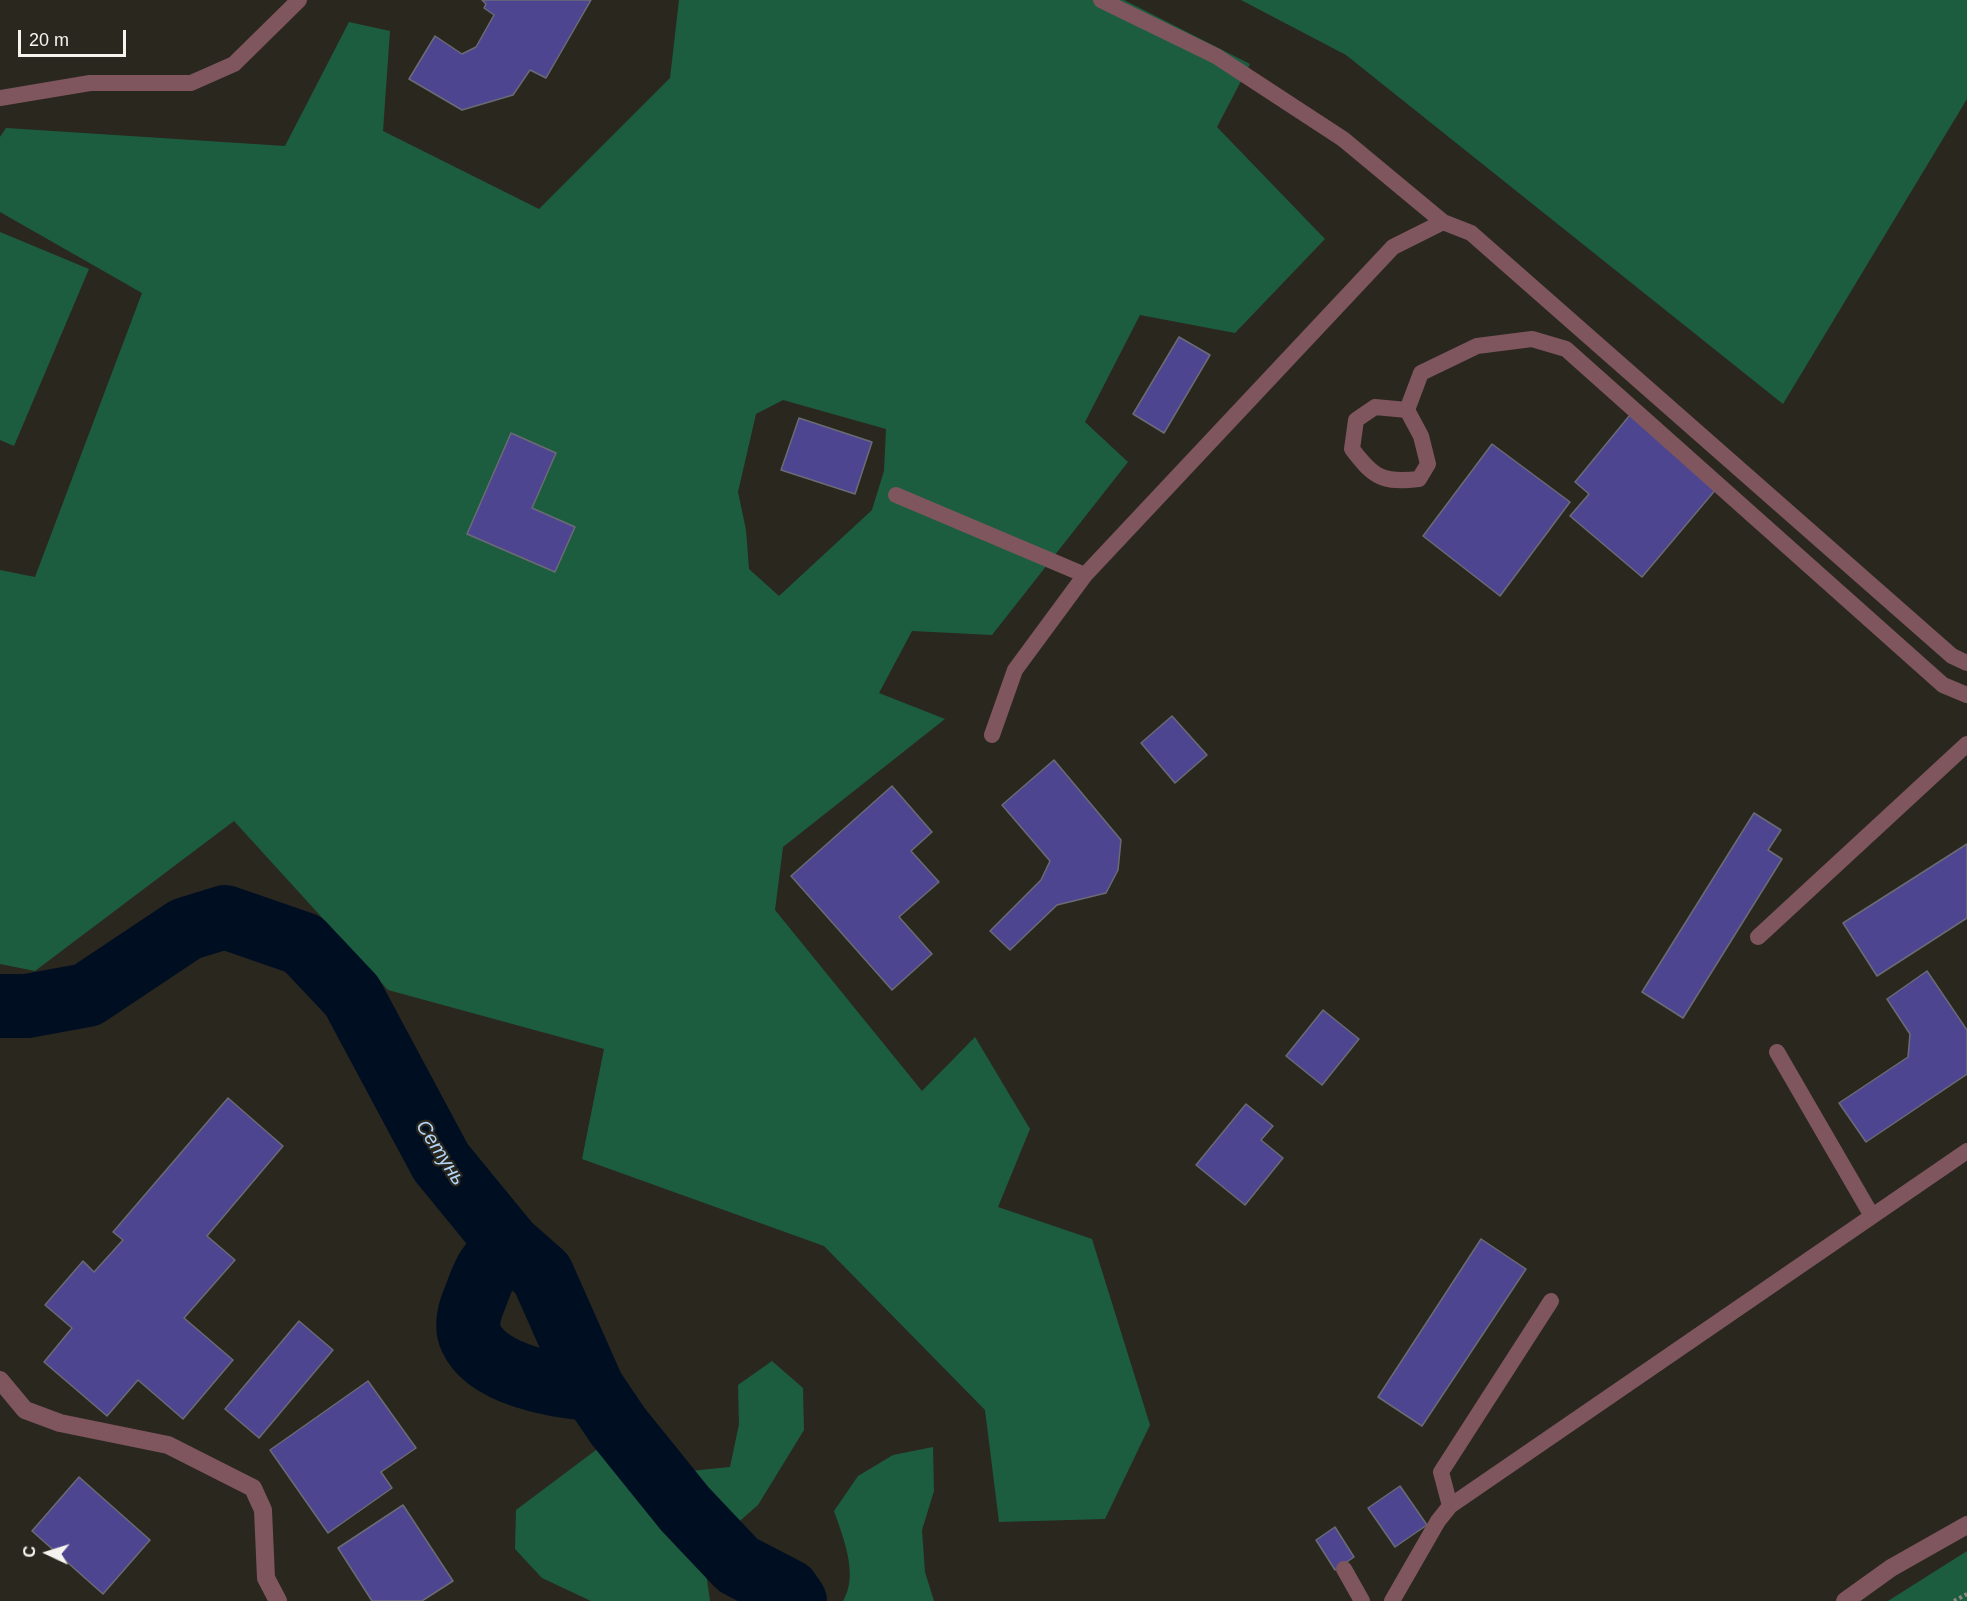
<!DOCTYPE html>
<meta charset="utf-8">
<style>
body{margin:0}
#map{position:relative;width:1967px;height:1601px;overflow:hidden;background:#2a271f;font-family:Helvetica,sans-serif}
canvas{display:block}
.north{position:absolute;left:18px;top:1523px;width:60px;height:60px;-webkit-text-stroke:4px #2a271f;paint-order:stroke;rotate:274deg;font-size:16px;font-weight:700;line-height:24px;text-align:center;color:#f6f4ef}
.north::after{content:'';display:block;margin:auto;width:21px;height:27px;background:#f6f4ef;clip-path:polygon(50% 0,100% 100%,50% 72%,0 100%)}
.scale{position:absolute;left:18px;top:30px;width:108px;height:27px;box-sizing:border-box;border:3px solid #f6f4ef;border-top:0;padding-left:8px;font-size:18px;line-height:21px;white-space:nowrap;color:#f6f4ef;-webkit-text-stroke:4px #2a271f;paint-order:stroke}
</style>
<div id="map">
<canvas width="1967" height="1601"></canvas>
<div class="north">С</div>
<div class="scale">20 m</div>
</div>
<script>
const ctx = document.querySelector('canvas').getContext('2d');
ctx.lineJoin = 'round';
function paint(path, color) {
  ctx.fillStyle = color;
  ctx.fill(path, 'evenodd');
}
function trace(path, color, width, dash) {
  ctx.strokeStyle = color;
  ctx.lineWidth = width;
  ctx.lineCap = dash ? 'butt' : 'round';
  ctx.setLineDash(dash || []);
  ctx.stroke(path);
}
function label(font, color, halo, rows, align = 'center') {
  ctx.font = font + ' Helvetica,sans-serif';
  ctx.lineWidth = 4.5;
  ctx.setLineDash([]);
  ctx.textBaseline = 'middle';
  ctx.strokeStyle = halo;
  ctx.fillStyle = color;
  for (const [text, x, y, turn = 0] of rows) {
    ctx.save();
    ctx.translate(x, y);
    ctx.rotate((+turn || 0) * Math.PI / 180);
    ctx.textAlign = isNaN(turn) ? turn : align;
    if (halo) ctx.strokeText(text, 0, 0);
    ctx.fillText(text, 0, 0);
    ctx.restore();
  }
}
const green = new Path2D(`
 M679,0H1124L1250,64L1217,127L1325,239L1235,333L1140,315L1085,422L1128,462L992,635L912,631L879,693L945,719L783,847L775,910L922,1091L975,1037L1030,1129L998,1207L1092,1239L1150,1425L1105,1519L999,1522L985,1410L824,1246L582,1159L604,1049L388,990L234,821L35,971L0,964V570L35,577L142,293L0,212V137L6,128L285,146L349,22L390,31L383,131L539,209L670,78ZM783,400L886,429L884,471L872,510L779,596L749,569L746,530L738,492L756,414Z
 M1241,0H1967V99L1783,404L1346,55Z
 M0,232L89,269L14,446L0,440Z
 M772,1361L803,1388L804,1430L758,1505L726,1533L706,1573L710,1601H591L542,1578L515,1549L516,1510L616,1435L654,1451L690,1471L730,1467L739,1424L738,1385Z
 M933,1447L934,1491L922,1530L925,1572L934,1601H843C859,1575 843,1537 834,1511L858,1476L893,1455Z
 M1967,1551V1601H1888Z`);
const river = new Path2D(`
 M0,1006H27L87,995L186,929L225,917L303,944L352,996L441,1162L509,1245L542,1274L593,1389L618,1426L685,1509L738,1565L788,1591L795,1601
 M509,1245C487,1266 485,1270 475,1298C470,1309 465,1326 471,1338C487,1375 558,1387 593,1389`);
const building = new Path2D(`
 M482,0H591L546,78L530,70L513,95L462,110L409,79L435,36L462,54L476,47L494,15L484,8L486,4Z
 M1179,337L1210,355L1164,433L1133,414Z
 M1630,415L1717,488L1642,577L1570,516L1589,494L1575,482Z
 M799,418L872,442L855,494L781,470Z
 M511,433L556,453L532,508L575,527L555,572L467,534Z
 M1492,444L1570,502L1500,596L1423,536Z
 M1172,716L1207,755L1175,783L1141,743Z
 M1054,760L1121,840L1118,870L1106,893L1057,905L1010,950L990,931L1041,880L1050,861L1002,805Z
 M892,786L932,832L911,851L939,882L899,917L932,954L892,990L791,876Z
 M1754,813L1781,830L1768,850L1782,859L1683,1018L1642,992Z
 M1967,844V918L1877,976L1843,923Z
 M1927,971L1967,1030V1074L1866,1142L1839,1103L1908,1057L1910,1034L1887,999Z
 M1323,1010L1359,1039L1322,1085L1286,1056Z
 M228,1098L283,1146L207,1236L235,1260L184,1318L233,1360L183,1419L138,1380L107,1416L44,1362L72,1328L45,1305L83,1261L94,1272L123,1240L113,1232Z
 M1246,1104L1273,1126L1261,1140L1283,1158L1245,1205L1196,1165Z
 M1481,1239L1526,1269L1422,1426L1378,1397Z
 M299,1321L333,1350L259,1438L225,1409Z
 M368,1381L416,1448L381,1472L392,1488L328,1533L270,1450Z
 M79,1477L150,1540L103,1594L32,1531Z
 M1400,1486L1427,1525L1395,1547L1368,1508Z
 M403,1505L453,1581L422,1601H372L338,1548Z
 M1335,1527L1354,1557L1335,1570L1316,1540Z`);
const path = new Path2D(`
 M1954,1601L1967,1594`);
const lane = new Path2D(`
 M1101,0L1216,56L1343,139L1443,222
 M0,98L90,83H191L234,64L299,0
 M1407,410L1375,407L1356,420L1352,449C1374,478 1383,483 1419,479L1428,464L1421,436L1407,410L1421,373L1477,346L1532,339L1566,349L1943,685L1967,695
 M896,495L1085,575
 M992,735L1015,670L1085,575L1393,247L1443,222L1471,233L1952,656L1967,663
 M1758,937L1967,744
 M1777,1052L1872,1216
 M1450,1506L1441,1472L1551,1301
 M1344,1569L1362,1601
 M1392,1601L1438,1521L1450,1506L1967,1151`);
const street = new Path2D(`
 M0,1380L25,1410L60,1423L168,1445L253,1488L263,1510L266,1578L278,1601
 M1845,1601L1891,1568L1967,1525`);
const waterNames = [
 ["Сетунь",440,1153,57]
];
paint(green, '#1d5d3f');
trace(river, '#000e22', 64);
paint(building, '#4e4591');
trace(building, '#6b6b75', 1.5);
trace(path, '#8a8881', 4, [3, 3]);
trace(lane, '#7f565e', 16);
trace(street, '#7f565e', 18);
label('italic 20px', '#b3d5f8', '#2a271f', waterNames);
</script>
